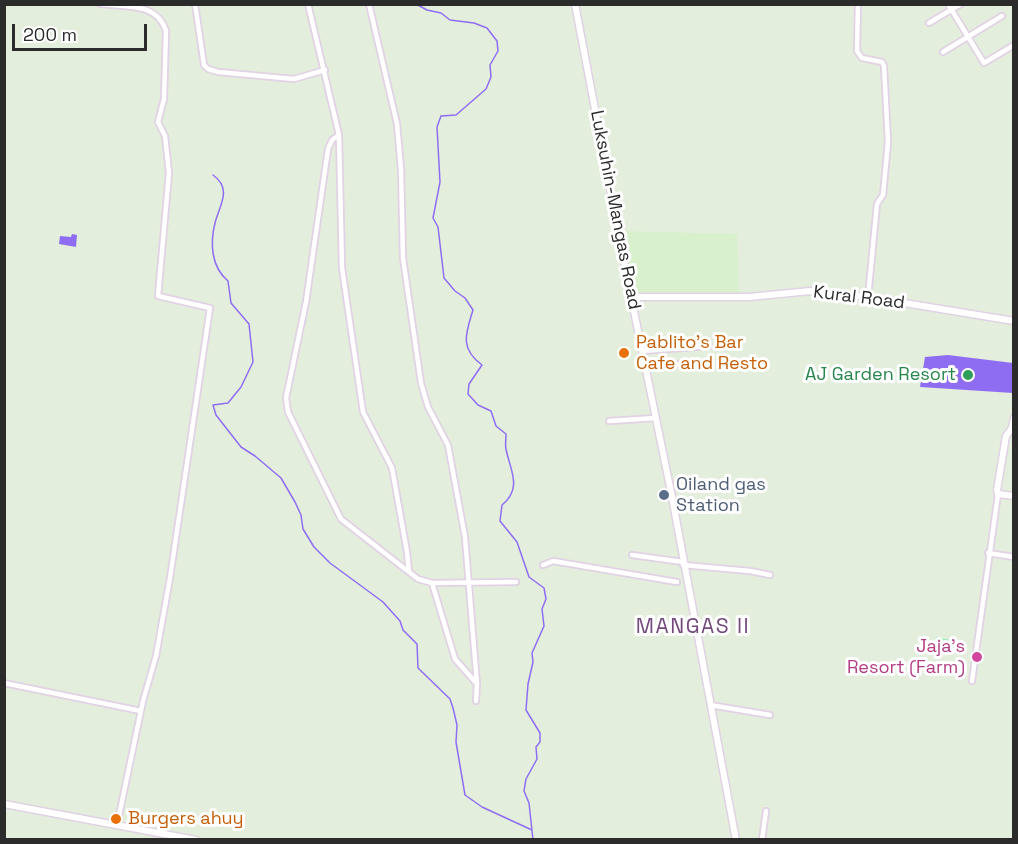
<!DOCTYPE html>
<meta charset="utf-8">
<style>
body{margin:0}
#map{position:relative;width:1018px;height:844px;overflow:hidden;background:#e4eedd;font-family:"Space Grotesk",sans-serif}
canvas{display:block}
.frame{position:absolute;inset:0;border:6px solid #2b2b2b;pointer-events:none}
.scale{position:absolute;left:12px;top:24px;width:135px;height:27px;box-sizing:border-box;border:3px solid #2b2b2b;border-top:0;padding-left:8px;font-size:18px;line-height:21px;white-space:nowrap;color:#2b2b2b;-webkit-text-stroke:4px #fff;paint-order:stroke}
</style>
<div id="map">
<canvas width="1018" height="844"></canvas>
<div class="frame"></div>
<div class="scale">200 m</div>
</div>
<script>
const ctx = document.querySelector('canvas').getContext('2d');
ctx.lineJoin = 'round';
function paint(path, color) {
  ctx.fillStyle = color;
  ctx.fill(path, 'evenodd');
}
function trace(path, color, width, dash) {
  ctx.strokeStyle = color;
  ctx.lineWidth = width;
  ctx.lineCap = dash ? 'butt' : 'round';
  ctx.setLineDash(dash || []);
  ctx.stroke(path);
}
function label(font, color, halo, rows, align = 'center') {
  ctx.font = font + ' "Space Grotesk",sans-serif';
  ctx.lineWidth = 6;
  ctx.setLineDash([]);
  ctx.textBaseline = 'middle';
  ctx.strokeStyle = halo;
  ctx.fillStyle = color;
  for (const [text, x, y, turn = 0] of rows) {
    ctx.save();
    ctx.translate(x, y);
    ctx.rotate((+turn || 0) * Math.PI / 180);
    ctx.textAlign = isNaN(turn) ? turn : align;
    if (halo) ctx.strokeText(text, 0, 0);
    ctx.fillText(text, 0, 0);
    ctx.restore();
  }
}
const education = new Path2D(`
 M622,231L737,234L739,293L632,294Z`);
const pitch = new Path2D(`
 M936,637L955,641L953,652L934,648Z`);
const water = new Path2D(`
 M72,234L77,235L76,247L59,244L60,236L71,237Z
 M948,355L1013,363V393L920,387L925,357Z`);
const stream = new Path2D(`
 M416,4L427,10L441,13L450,20L474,23L487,28L497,41L498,51L490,65L491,77L486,89L456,115L441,116L437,127L440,182L433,218L438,227L444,278L455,291L465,298L473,310C466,333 459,348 482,365L469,384L468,394L478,405L491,411L496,426L506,434C506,439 505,445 506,449C510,470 523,488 502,505L500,521L517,542L529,577L544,588L546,599L542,609L544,626L532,653L533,662L528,684L526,710L540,733V742L536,747L537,759L526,779L524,791L529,803L533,840
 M213,175C233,189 219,206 215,223C210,243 211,267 228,281L231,303L249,324L253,362L241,387L228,403L213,405L216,415L241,447L255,456L281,478L295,502L301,515L303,529L314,547L330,563L383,602L400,621L403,630L417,644L418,668L450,699L453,708L457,725L456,742L465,795L482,807L532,830`);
const street = new Path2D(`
 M100,4C125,7 157,2 166,31L164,99L158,122L165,136L169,173L158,296L210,308L170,578L156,656L143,701L117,825
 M195,4L204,65L208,69L218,72L294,79L325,70
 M308,4L339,135L342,268L363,412L392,468L407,552L409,572
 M369,4L397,124L401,169L403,258L421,383L428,407L448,445L465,537L477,684L476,701
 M858,4L857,51L862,58L882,62L884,66L888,142L883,195L877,204L868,297
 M948,4L984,63L1014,45
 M929,23L961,4
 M943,52L1002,16
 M339,135L332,140L328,149L306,302L286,398L288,412L341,519L409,572L418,579L432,583L516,582
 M642,351L709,346
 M644,365L699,364
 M609,421L656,418
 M988,553L1014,557
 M632,555L683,562
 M543,565L553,561L677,582
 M683,565L750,571L770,575
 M432,583L455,659L477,684
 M972,681L998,494
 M4,683L141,711
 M710,705L770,715
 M762,840L766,811`);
const secondary = new Path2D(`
 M575,4L626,272L671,492L736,840
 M631,297H749L810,291L868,297L1014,321
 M1014,418L1012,428L1006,436L997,490L998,494L1014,496
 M4,804L196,840`);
const markers = [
 [624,353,6,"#e8710a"],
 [968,375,6,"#2e9e5b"],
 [664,495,6,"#5c6f8a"],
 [977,657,6,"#d1479c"],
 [116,819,6,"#e8710a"]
];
const streetNames = [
 ["Luksuhin-Mangas Road",615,210,79],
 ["Kural Road",859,298,7]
];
const foodNames = [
 ["Pablito’s Bar",636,343],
 ["Cafe and Resto",636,364],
 ["Burgers ahuy",128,819]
];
const leisureNames = [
 ["AJ Garden Resort",956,375]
];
const serviceNames = [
 ["Oiland gas",676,485],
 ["Station",676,506]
];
const hotelNames = [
 ["Jaja's",965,647],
 ["Resort (Farm)",965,668]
];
const quarterNames = [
 ["MANGAS II",693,627]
];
paint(education, '#d8f0cc');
paint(pitch, '#93edb8');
paint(water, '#8f6df3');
trace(stream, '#8f6df3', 1.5);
trace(street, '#e1d2e4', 8);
trace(secondary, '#e1d2e4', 9);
trace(street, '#fff', 4.5);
trace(secondary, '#fff', 6);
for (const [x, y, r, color] of markers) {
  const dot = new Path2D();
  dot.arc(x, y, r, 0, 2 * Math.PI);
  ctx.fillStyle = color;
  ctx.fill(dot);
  trace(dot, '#fff', 2);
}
label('18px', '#2b2b2b', '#fff', streetNames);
label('18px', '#c56008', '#fff', foodNames, 'left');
label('18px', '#27864d', '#fff', leisureNames, 'right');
label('18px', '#4e5e75', '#fff', serviceNames, 'left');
label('18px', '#b23c85', '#fff', hotelNames, 'right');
ctx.letterSpacing = '1.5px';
label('21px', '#744a7e', '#fff', quarterNames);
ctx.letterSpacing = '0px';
</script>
